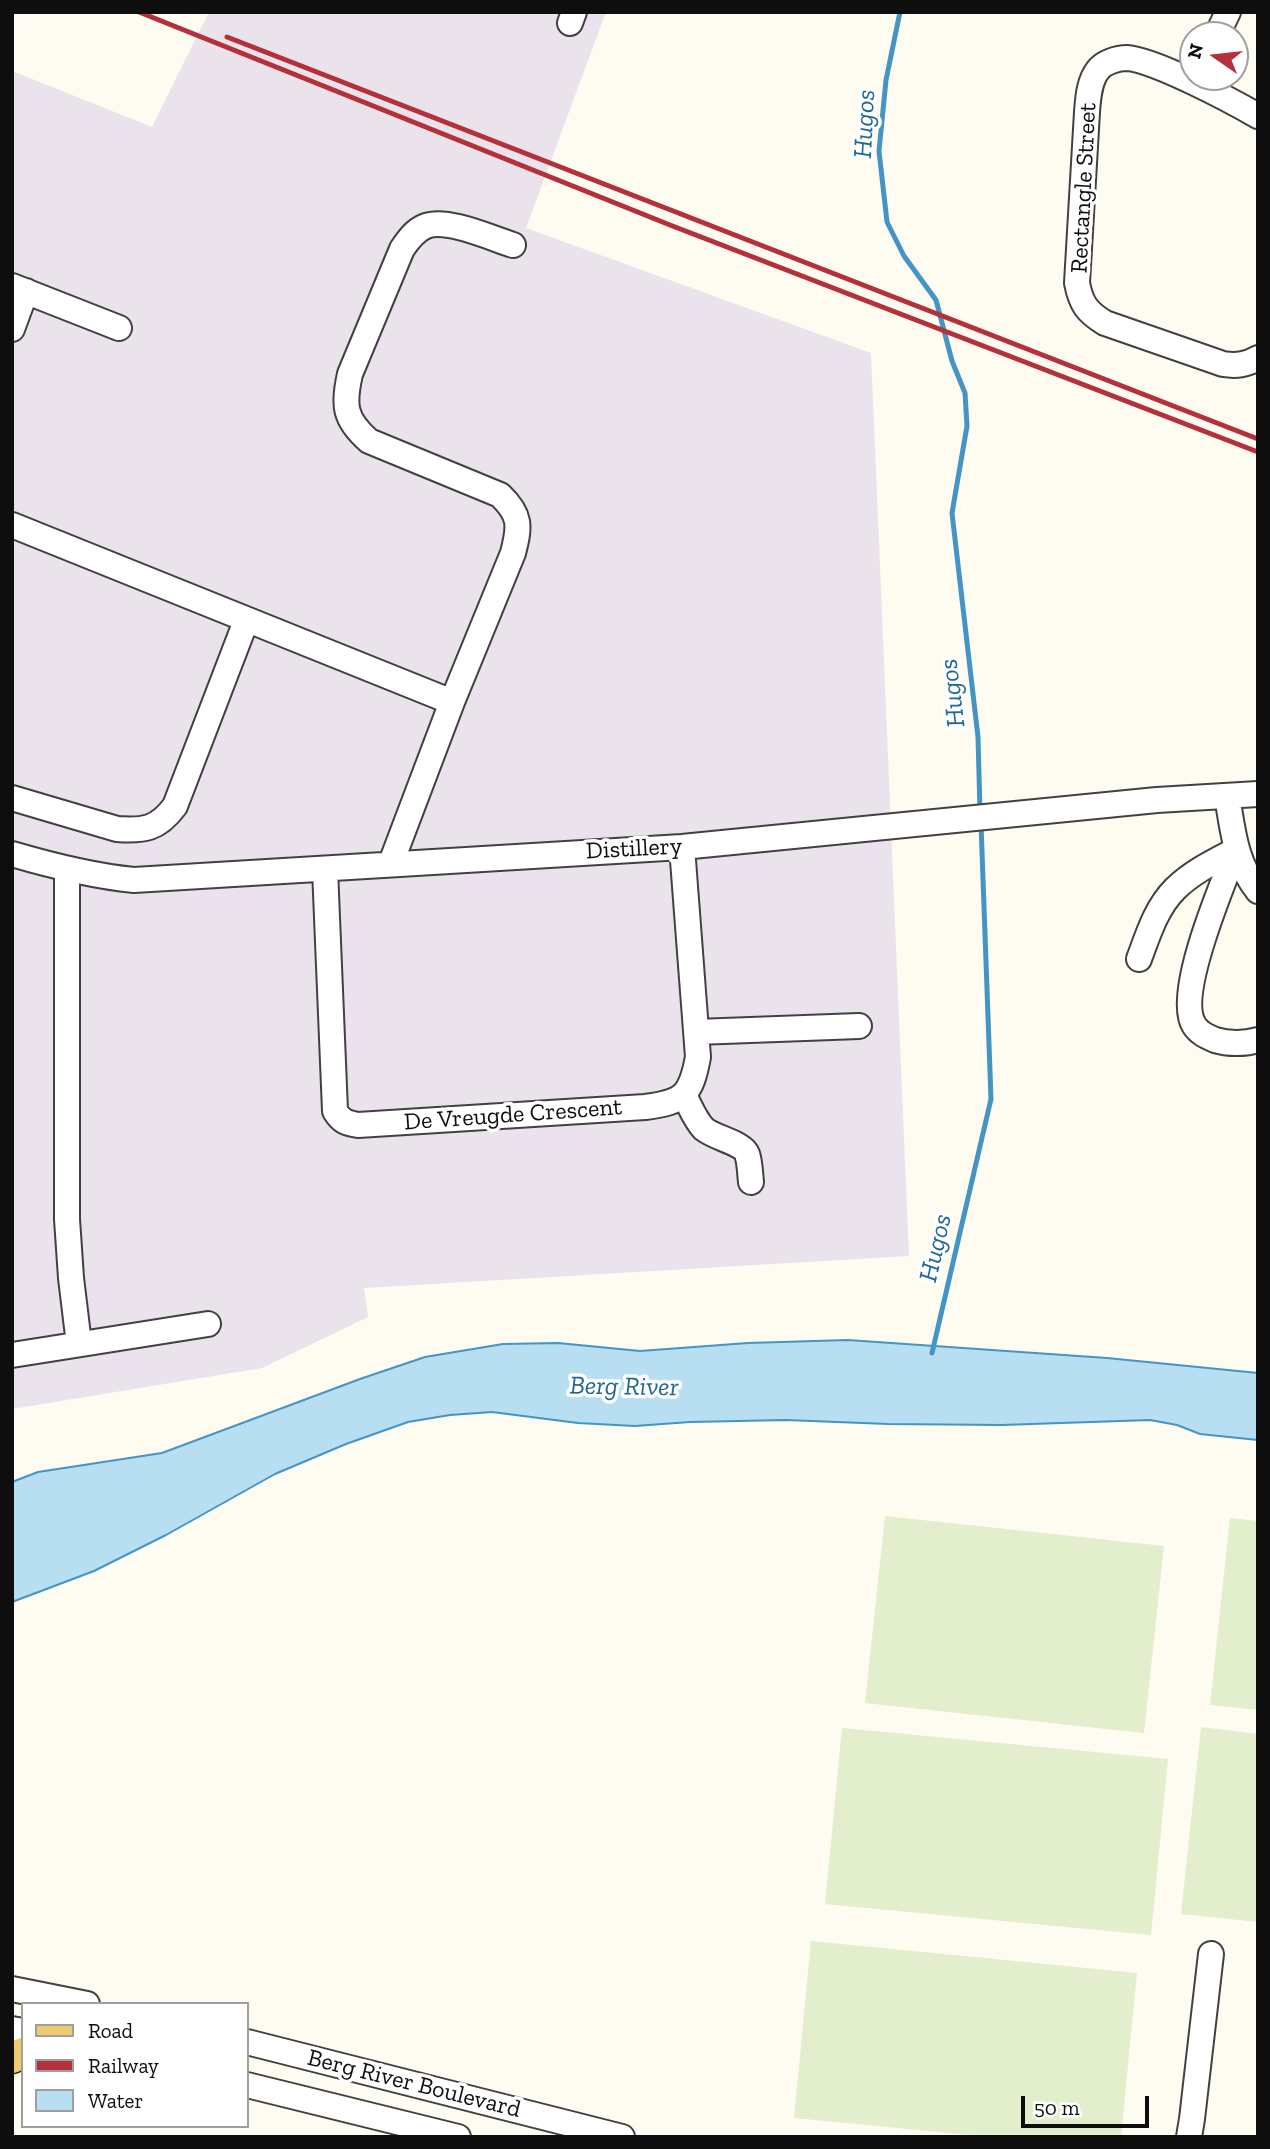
<!DOCTYPE html>
<style>
body{margin:0}
#map{position:relative;width:1270px;height:2149px;overflow:hidden;background:#fefbf0;font-family:"Zilla Slab",serif}
canvas{display:block}
.frame{position:absolute;inset:0;border:14px solid #0e0e0e;pointer-events:none}
.legend{position:absolute;left:21px;top:2002px;width:228px;height:126px;box-sizing:border-box;background:#fff;border:2px solid #9f9f9f;margin:0;padding:9px 12px;list-style:none;font-size:21px;color:#0e0e0e}
.legend li{display:flex;align-items:center;gap:14px;height:35px}
.legend b{width:35px;border:2px solid #9f9f9f}
.north{position:absolute;left:1179px;top:21px;width:70px;height:70px;box-sizing:border-box;background:#fff;border:2px solid #9f9f9f;border-radius:50%;rotate:284deg;font-size:19px;font-weight:700;line-height:28px;text-align:center;color:#0e0e0e}
.north::after{content:'';display:block;margin:auto;width:24px;height:32px;background:#b4303a;clip-path:polygon(50% 0,100% 100%,50% 72%,0 100%)}
.scale{position:absolute;left:1021px;top:2096px;width:128px;height:32px;box-sizing:border-box;border:4px solid #0e0e0e;border-top:0;padding-left:9px;font-size:21px;line-height:24px;white-space:nowrap;color:#0e0e0e;-webkit-text-stroke:5px #fff;paint-order:stroke}
</style>
<div id="map">
<canvas width="1270" height="2149"></canvas>
<div class="frame"></div>
<ul class="legend">
<li><b style="height:9px;background:#eecb6f"></b>Road</li>
<li><b style="height:9px;background:#b4303a"></b>Railway</li>
<li><b style="height:19px;background:#b8def2"></b>Water</li>
</ul>
<div class="north">N</div>
<div class="scale">50 m</div>
</div>
<script>
const ctx = document.querySelector('canvas').getContext('2d');
ctx.lineJoin = 'round';
function paint(path, color) {
  ctx.fillStyle = color;
  ctx.fill(path, 'evenodd');
}
function trace(path, color, width, dash) {
  ctx.strokeStyle = color;
  ctx.lineWidth = width;
  ctx.lineCap = dash ? 'butt' : 'round';
  ctx.setLineDash(dash || []);
  ctx.stroke(path);
}
function label(font, color, halo, rows, align = 'center') {
  ctx.font = font + ' "Zilla Slab",serif';
  ctx.lineWidth = 7;
  ctx.setLineDash([]);
  ctx.textBaseline = 'middle';
  ctx.strokeStyle = halo;
  ctx.fillStyle = color;
  for (const [text, x, y, turn = 0] of rows) {
    ctx.save();
    ctx.translate(x, y);
    ctx.rotate((+turn || 0) * Math.PI / 180);
    ctx.textAlign = isNaN(turn) ? turn : align;
    if (halo) ctx.strokeText(text, 0, 0);
    ctx.fillText(text, 0, 0);
    ctx.restore();
  }
}
const industrial = new Path2D(`
 M209,12H606L526,228L871,353L909,1256L364,1288L368,1317L262,1368L12,1409V71L152,127Z`);
const pitch = new Path2D(`
 M885,1516L1164,1546L1144,1733L865,1703Z
 M1230,1518L1258,1521V1710L1210,1705Z
 M1201,1727L1258,1734V1922L1181,1914Z
 M842,1728L1168,1759L1151,1935L825,1904Z
 M811,1941L1137,1973L1121,2137H991L794,2118Z`);
const water = new Path2D(`
 M848,1340L1107,1358L1258,1373V1440L1200,1434L1177,1425L1150,1420L1002,1425L888,1424L786,1420L690,1422L635,1426L578,1423L492,1412L450,1415L408,1422L346,1444L275,1474L166,1535L94,1571L12,1602V1482L38,1472L162,1453L360,1379L425,1357L503,1344L558,1343L640,1351L748,1343Z`);
const stream = new Path2D(`
 M900,12L886,80L879,151L887,222L904,256L936,300L952,361L965,393L967,426L952,513L978,737L980,811
 M932,1353L991,1099L981,824`);
const minor = new Path2D(`
 M570,23L574,12
 M1217,35L1228,12
 M1258,116C1232,101 1155,60 1127,58C1118,58 1104,62 1098,70C1089,81 1088,99 1087,112L1077,283C1081,304 1087,312 1105,323L1223,364C1236,366 1246,365 1258,358
 M12,286L119,328
 M12,329L26,291
 M12,525L452,702
 M1227,796C1233,831 1235,862 1258,891
 M12,798L117,829C144,831 158,829 175,806L246,621
 M1236,850C1223,883 1175,994 1194,1025C1199,1033 1206,1036 1215,1040C1228,1044 1245,1044 1258,1040
 M12,854C53,866 92,876 134,880L682,847L1157,800L1258,794
 M391,863L452,702L513,553C520,526 521,515 500,495L369,441C344,419 343,405 350,374L402,249C408,240 415,230 426,226C447,218 491,238 513,245
 M325,869L335,1111C341,1121 346,1123 358,1125L645,1107C684,1102 691,1095 698,1057L682,847
 M67,870V1219L71,1278L79,1344
 M1139,959C1148,935 1156,908 1175,889C1192,872 1215,861 1236,850
 M696,1032L859,1026
 M684,1095C690,1106 695,1120 704,1129C715,1138 743,1143 747,1154C750,1162 750,1174 751,1182
 M12,1355L208,1324
 M12,1989L87,2004
 M12,2029L23,2031
 M247,2042L622,2137
 M247,2085L458,2137
 M1189,2137L1192,2119L1211,1954`);
const major = new Path2D(`
 M12,2058L23,2053`);
const rail = new Path2D(`
 M139,12L670,225L1258,452
 M227,37L1258,439`);
const streetNames = [
 ["Rectangle Street",1084,188,-87],
 ["Distillery",634,849,-3],
 ["De Vreugde Crescent",513,1115,-4],
 ["Berg River Boulevard",414,2084,14]
];
const waterNames = [
 ["Hugos",865,124,-87],
 ["Hugos",953,693,-97],
 ["Hugos",936,1248,-77],
 ["Berg River",624,1387,1]
];
paint(industrial, '#eae3ec');
paint(pitch, '#e3eecd');
paint(water, '#b8def2');
trace(water, '#4495c3', 2);
trace(stream, '#4495c3', 5);
trace(minor, '#414141', 28);
trace(major, '#1f1f1f', 33);
trace(minor, '#fff', 24);
trace(major, '#eecb6f', 30);
trace(rail, '#b4303a', 5);
label('24px', '#0e0e0e', '#fff', streetNames);
label('italic 26px', '#206797', '#fff', waterNames);
</script>
